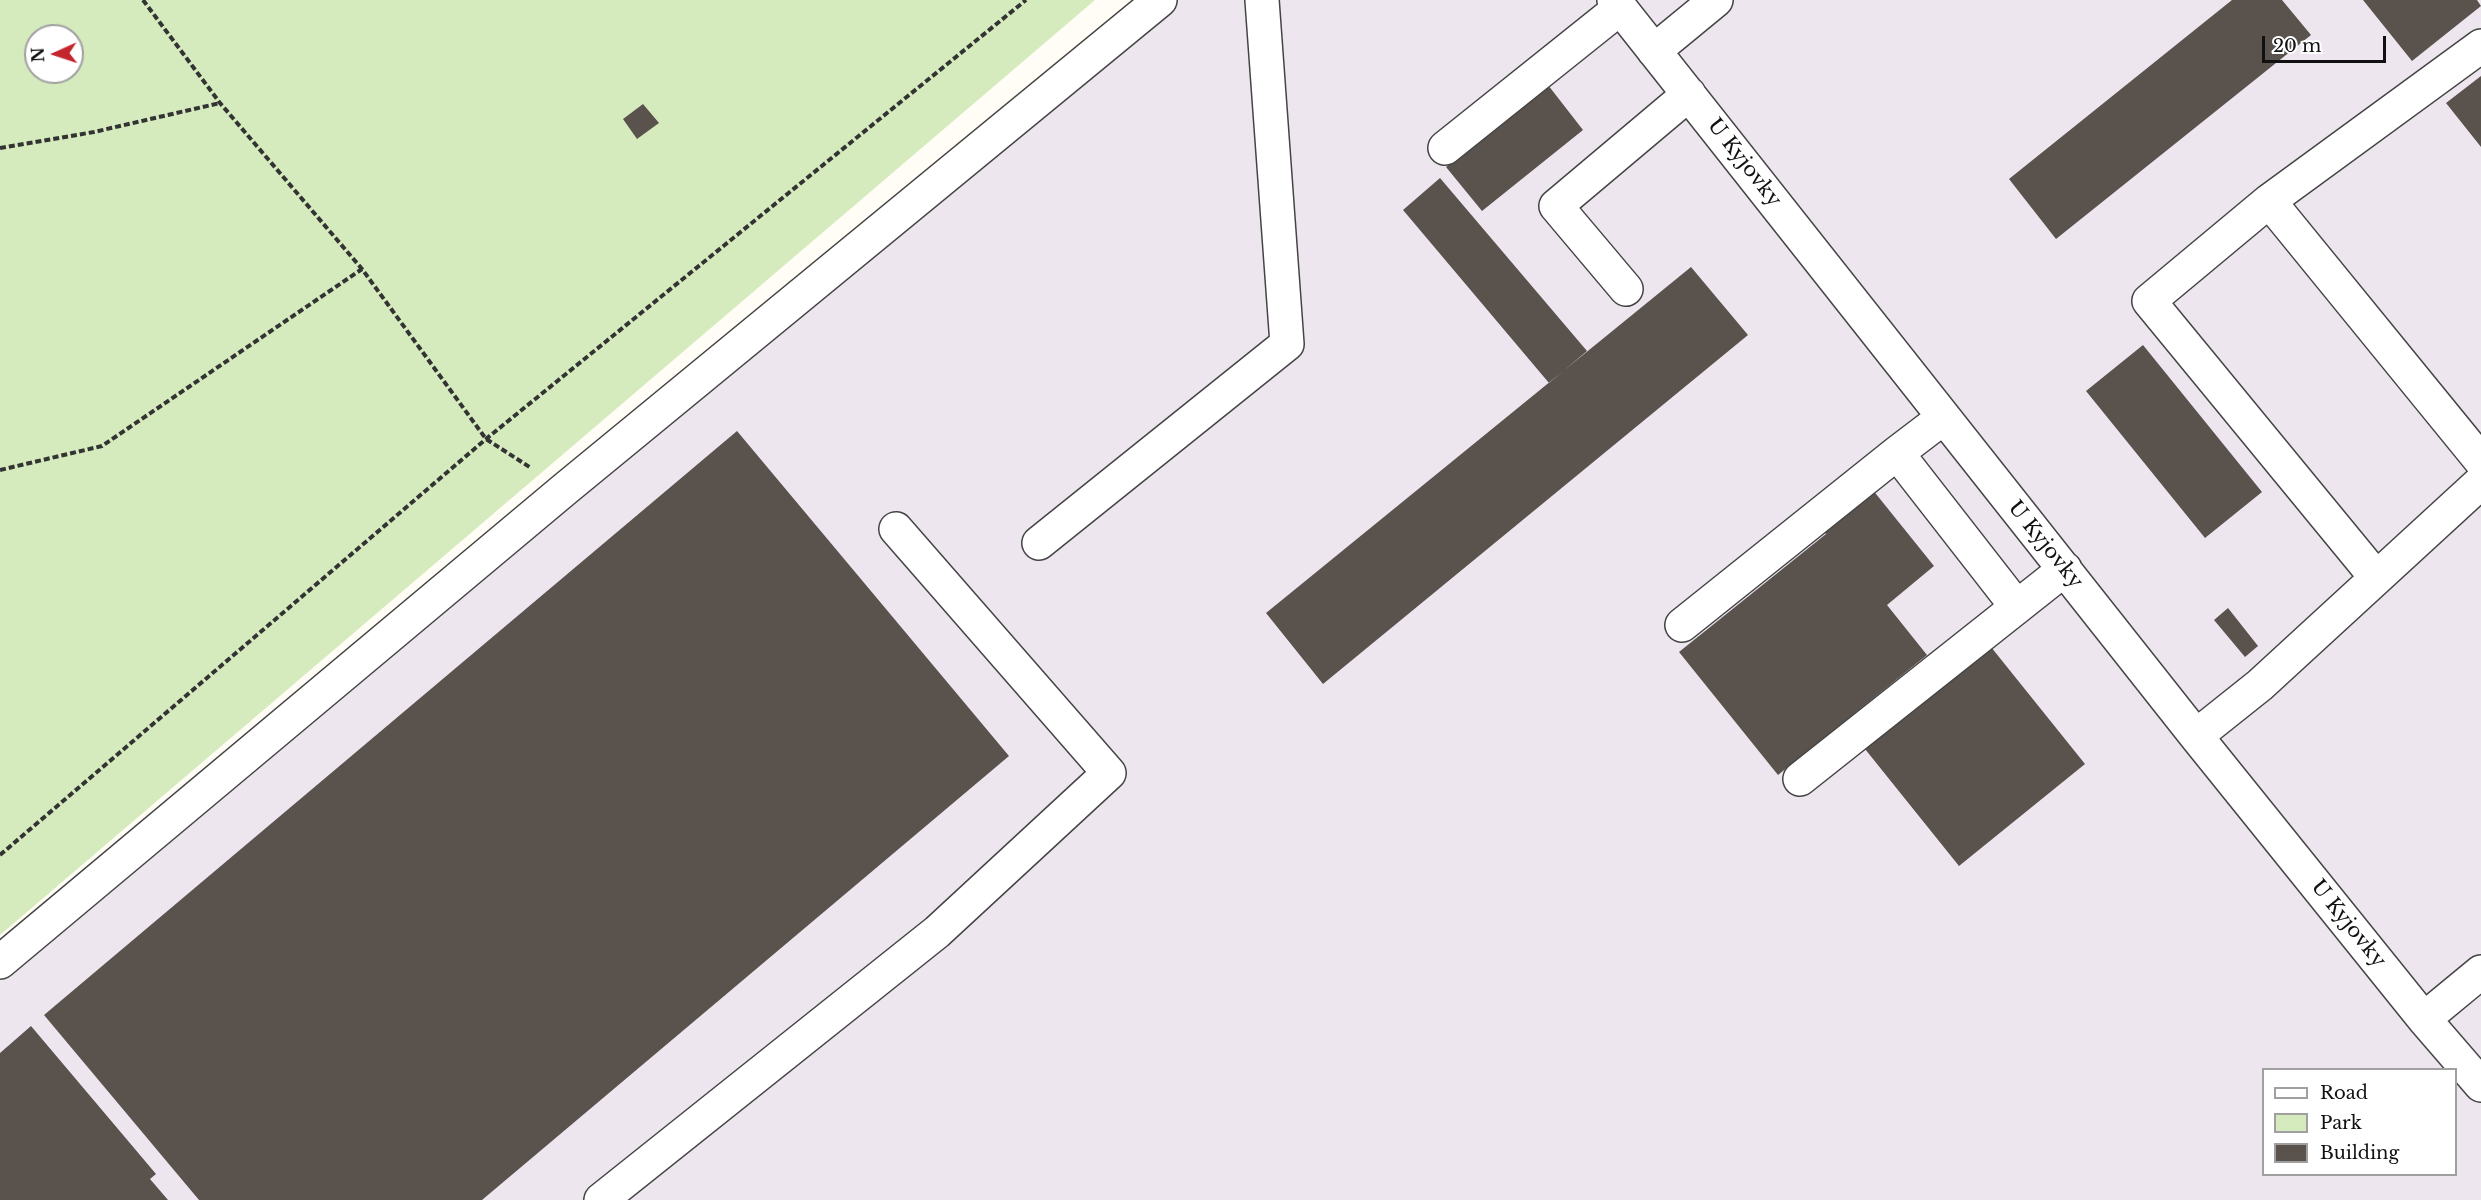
<!DOCTYPE html>
<style>
body{margin:0}
#map{position:relative;width:2481px;height:1200px;overflow:hidden;background:#fffdf5;font-family:"Libre Baskerville",serif}
canvas{display:block}
.legend{position:absolute;left:2262px;top:1068px;width:195px;height:108px;box-sizing:border-box;background:#fff;border:2px solid #a0a0a0;margin:0;padding:8px 10px;list-style:none;font-size:18px;color:#111}
.legend li{display:flex;align-items:center;gap:12px;height:30px}
.legend b{width:30px;border:2px solid #a0a0a0}
.north{position:absolute;left:24px;top:24px;width:60px;height:60px;box-sizing:border-box;background:#fff;border:2px solid #a0a0a0;border-radius:50%;rotate:267deg;font-size:16px;font-weight:700;line-height:24px;text-align:center;color:#111}
.north::after{content:'';display:block;margin:auto;width:21px;height:27px;background:#c4262e;clip-path:polygon(50% 0,100% 100%,50% 72%,0 100%)}
.scale{position:absolute;left:2262px;top:36px;width:124px;height:27px;box-sizing:border-box;border:3px solid #111;border-top:0;padding-left:8px;font-size:18px;line-height:21px;white-space:nowrap;color:#111;-webkit-text-stroke:4px #fff;paint-order:stroke}
</style>
<div id="map">
<canvas width="2481" height="1200"></canvas>
<ul class="legend">
<li><b style="height:8px;background:#fff"></b>Road</li>
<li><b style="height:16px;background:#d5ebbd"></b>Park</li>
<li><b style="height:16px;background:#5a524d"></b>Building</li>
</ul>
<div class="north">N</div>
<div class="scale">20 m</div>
</div>
<script>
const ctx = document.querySelector('canvas').getContext('2d');
ctx.lineJoin = 'round';
function paint(path, color) {
  ctx.fillStyle = color;
  ctx.fill(path, 'evenodd');
}
function trace(path, color, width, dash) {
  ctx.strokeStyle = color;
  ctx.lineWidth = width;
  ctx.lineCap = dash ? 'butt' : 'round';
  ctx.setLineDash(dash || []);
  ctx.stroke(path);
}
function label(font, color, halo, rows, align = 'center') {
  ctx.font = font + ' "Libre Baskerville",serif';
  ctx.lineWidth = 6;
  ctx.setLineDash([]);
  ctx.textBaseline = 'middle';
  ctx.strokeStyle = halo;
  ctx.fillStyle = color;
  for (const [text, x, y, turn = 0] of rows) {
    ctx.save();
    ctx.translate(x, y);
    ctx.rotate((+turn || 0) * Math.PI / 180);
    ctx.textAlign = isNaN(turn) ? turn : align;
    if (halo) ctx.strokeText(text, 0, 0);
    ctx.fillText(text, 0, 0);
    ctx.restore();
  }
}
const industrial = new Path2D(`
 M1176,0H2481V1200H0V981ZM2264,1070H2456V1174H2264Z`);
const green = new Path2D(`
 M0,0H1095L0,935ZM36,36H72V72H36Z`);
const building = new Path2D(`
 M2232,0H2282L2311,35L2056,239L2009,179Z
 M2363,0H2477L2481,6L2412,61Z
 M2481,76V147L2446,103Z
 M1548,85L1583,130L1482,211L1446,167Z
 M643,104L659,123L637,139L623,119Z
 M1440,178L1587,351L1549,383L1403,210Z
 M1691,267L1748,335L1323,684L1266,613Z
 M2143,345L2262,492L2205,538L2086,391Z
 M737,431L1009,756L482,1200H199L44,1015Z
 M1868,484L1934,566L1887,605L1927,655L1778,775L1679,652L1826,534L1818,523Z
 M2228,608L2258,646L2245,657L2214,620Z
 M1991,647L2085,764L1959,866L1865,749Z
 M31,1026L156,1174L150,1179L168,1200H0V1053Z`);
const path = new Path2D(`
 M143,0L220,103L362,269L486,439L531,468
 M0,148L94,132L220,103
 M0,470L102,446L362,269
 M0,855L486,439L1026,0`);
const minor = new Path2D(`
 M1614,0L2196,736L2424,1019L2481,1085
 M1654,51L1716,0
 M1445,148L1620,8
 M2269,201L2481,46
 M1626,289L1556,206L1689,94
 M1897,453L1943,418
 M1039,543L1287,344L1262,0
 M2375,576L2149,301L2269,201L2481,461
 M2017,607L2065,569
 M1682,625L1897,453L2017,607L1800,779
 M2196,736L2260,685L2481,482
 M0,962L565,489L1160,0
 M2424,1019L2481,972
 M601,1200L937,932L1109,773L896,529`);
const streetNames = [
 ["U Kyjovky",1744,163,52],
 ["U Kyjovky",2045,545,51],
 ["U Kyjovky",2348,924,51]
];
paint(industrial, '#eee6ef');
paint(green, '#d5ebbd');
paint(building, '#5a524d');
trace(minor, '#444', 36);
trace(path, '#333', 4, [6, 3]);
trace(minor, '#fff', 33);
label('20px', '#111', '#fff', streetNames);
</script>
